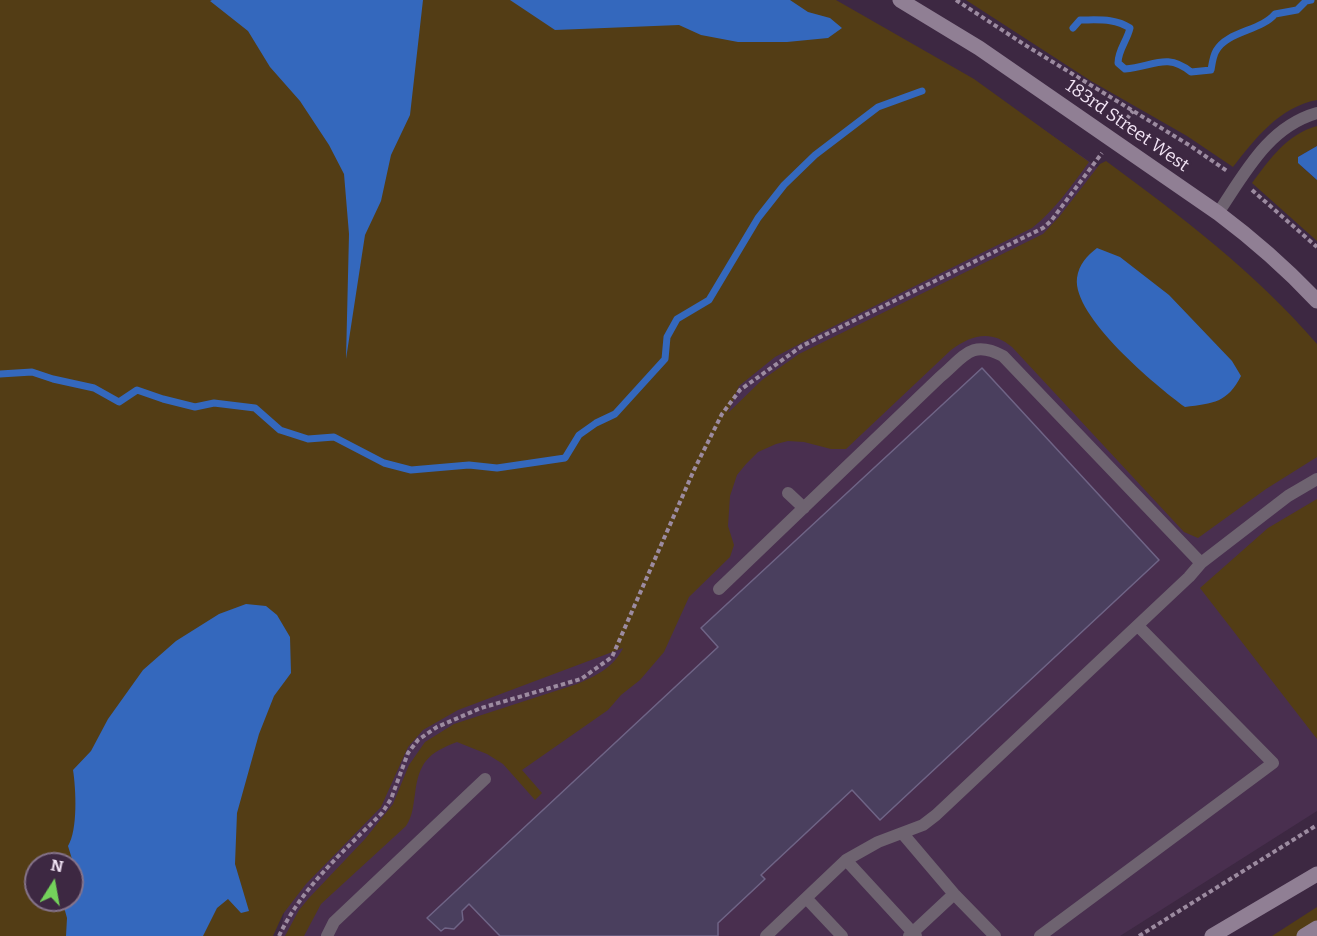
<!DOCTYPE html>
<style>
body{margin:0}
#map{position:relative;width:1317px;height:936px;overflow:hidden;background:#3d2842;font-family:Bitter,serif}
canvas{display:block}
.north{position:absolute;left:24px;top:852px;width:60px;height:60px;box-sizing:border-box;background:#3d2842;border:2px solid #85738a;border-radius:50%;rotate:11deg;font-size:16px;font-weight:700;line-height:24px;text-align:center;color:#f2e4f5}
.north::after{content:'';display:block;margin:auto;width:21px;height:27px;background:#74d25b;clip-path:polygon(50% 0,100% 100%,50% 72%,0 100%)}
</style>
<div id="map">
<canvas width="1317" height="936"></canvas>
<div class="north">N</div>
</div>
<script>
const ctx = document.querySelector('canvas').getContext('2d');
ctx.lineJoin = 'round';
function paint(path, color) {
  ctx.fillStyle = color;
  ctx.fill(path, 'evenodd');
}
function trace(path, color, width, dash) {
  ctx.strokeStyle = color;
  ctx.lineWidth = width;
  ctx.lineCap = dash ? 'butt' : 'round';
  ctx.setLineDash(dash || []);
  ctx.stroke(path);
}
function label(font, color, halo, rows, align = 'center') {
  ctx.font = font + ' Bitter,serif';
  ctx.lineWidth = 5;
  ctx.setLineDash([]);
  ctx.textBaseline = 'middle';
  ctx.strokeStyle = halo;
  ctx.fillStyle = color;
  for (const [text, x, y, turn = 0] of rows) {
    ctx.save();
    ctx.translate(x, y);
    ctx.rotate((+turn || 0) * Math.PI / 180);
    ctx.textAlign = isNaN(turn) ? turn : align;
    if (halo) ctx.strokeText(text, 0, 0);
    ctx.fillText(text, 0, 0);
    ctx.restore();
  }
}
const built = new Path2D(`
 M1020,113L1147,202L1317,358V811L1120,936H280L298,832L769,309Z`);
const green = new Path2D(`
 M0,0H836L974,79L1089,162C1072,185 1055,210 1032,228L818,334L775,357L739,386L728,413L762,380L799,354L1043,234L1059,217L1100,164L1106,161C1182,217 1255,272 1317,344V457L1266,489L1198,538L1184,532L1012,347C991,329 971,335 951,350L846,449H831L804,442L788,441L776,444L758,452L746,464L737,475L730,496L728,526L734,545L730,557L689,597L664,652L640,680L621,695L608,710L522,770L542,793L535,800L503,764L487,754L457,742C428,753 419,762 415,794C413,806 413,815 406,826L321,904L304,936H285L299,910L309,898L365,839L393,804L409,765L425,742L454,724L577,684C596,676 614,667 623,648L458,710L423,730L408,747L381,807L306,884L283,914L273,936H0ZM36,864H72V900H36Z
 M966,0H1317V100C1279,107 1255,139 1233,167L1187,136L1091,81Z
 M1317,126V146L1298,157L1302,167L1317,180V241L1252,183C1270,159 1287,134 1317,126Z
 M1317,499V739L1200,588L1268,528Z
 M1317,907V936H1272Z`);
const water = new Path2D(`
 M212,0H423L410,115L391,155L381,201L365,235L346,359L349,234L344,174L329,145L300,101L270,67L248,31L210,1Z
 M510,0H790L808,12L830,18L842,28L828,38L787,42H738L701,35L679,25L555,30Z
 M1317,146V180L1298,163V157Z
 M1097,248L1120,257L1169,295L1232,361L1241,376C1227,403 1214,403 1185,407C1156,386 1072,316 1077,278C1079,264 1087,256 1097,248Z
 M246,604L266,606L277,615L290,637L291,673L274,696L259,734L237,813L235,864L249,911L241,913L228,899L217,908L203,936H66L67,918L62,900H72V864H70L72,859L68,846C78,830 76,789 73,770L91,751L108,719L143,670L176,641L219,614Z`);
const stream = new Path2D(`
 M1073,28L1080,20C1099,20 1115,18 1130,28C1127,41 1118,50 1118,63L1125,69C1153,67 1166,52 1191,72L1211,70C1212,64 1213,56 1216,51C1227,31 1261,31 1275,14L1297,10L1306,1L1311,0
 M0,374L32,372L53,379L94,388L119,402L137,390L163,399L195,407L214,403L255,408L280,430L308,439L334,437L384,463L411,470L469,465L497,468L565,458L579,435L596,423L615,414L665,359L667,337L677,319L709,300L758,218L784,185L815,155L878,107L922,91`);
const building = new Path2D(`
 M982,368L1159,560L880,820L852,790L761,875L765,879L718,923V936H500L469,904L462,911L463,920L454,929L445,928L441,931L427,918L718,647L701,628Z`);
const path = new Path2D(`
 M956,0L1025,45L1189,145L1227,171
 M1122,125L1133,111
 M1252,190L1317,247
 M279,936C302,887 344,851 382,813L391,799L408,753L418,740L437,727L481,708L581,679L612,657L694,470L722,414L740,390L802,346L1043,228L1051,221L1102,153
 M1139,936L1317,825`);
const lane = new Path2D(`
 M1218,213C1245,173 1268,127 1317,113
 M788,493L804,508
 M719,589L940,377C964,357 971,339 1003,356L1201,563
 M903,834L954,894L995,936
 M846,860L916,936
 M807,899L842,936
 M327,936L334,922L485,779
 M766,936L846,860L878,842L923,825L936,815L1189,577L1201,563L1288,496L1317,479
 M909,936L954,894
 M1040,936L1273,763L1138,626`);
const secondary = new Path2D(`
 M900,0L979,48L1218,213C1254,240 1287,269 1317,301
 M1212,936L1317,874
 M1304,936L1317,928`);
const streetNames = [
 ["183rd Street West",1127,126,35]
];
paint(built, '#492f4f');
paint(green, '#533d15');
paint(water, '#3468bd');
trace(stream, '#3468bd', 7);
paint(building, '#4a3f5e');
trace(building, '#6f6486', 1.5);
trace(path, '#9c8ba0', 4, [4.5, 3]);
trace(lane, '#6e6370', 12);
trace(secondary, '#907f94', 15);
label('18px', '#f2e4f5', '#3d2842', streetNames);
</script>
